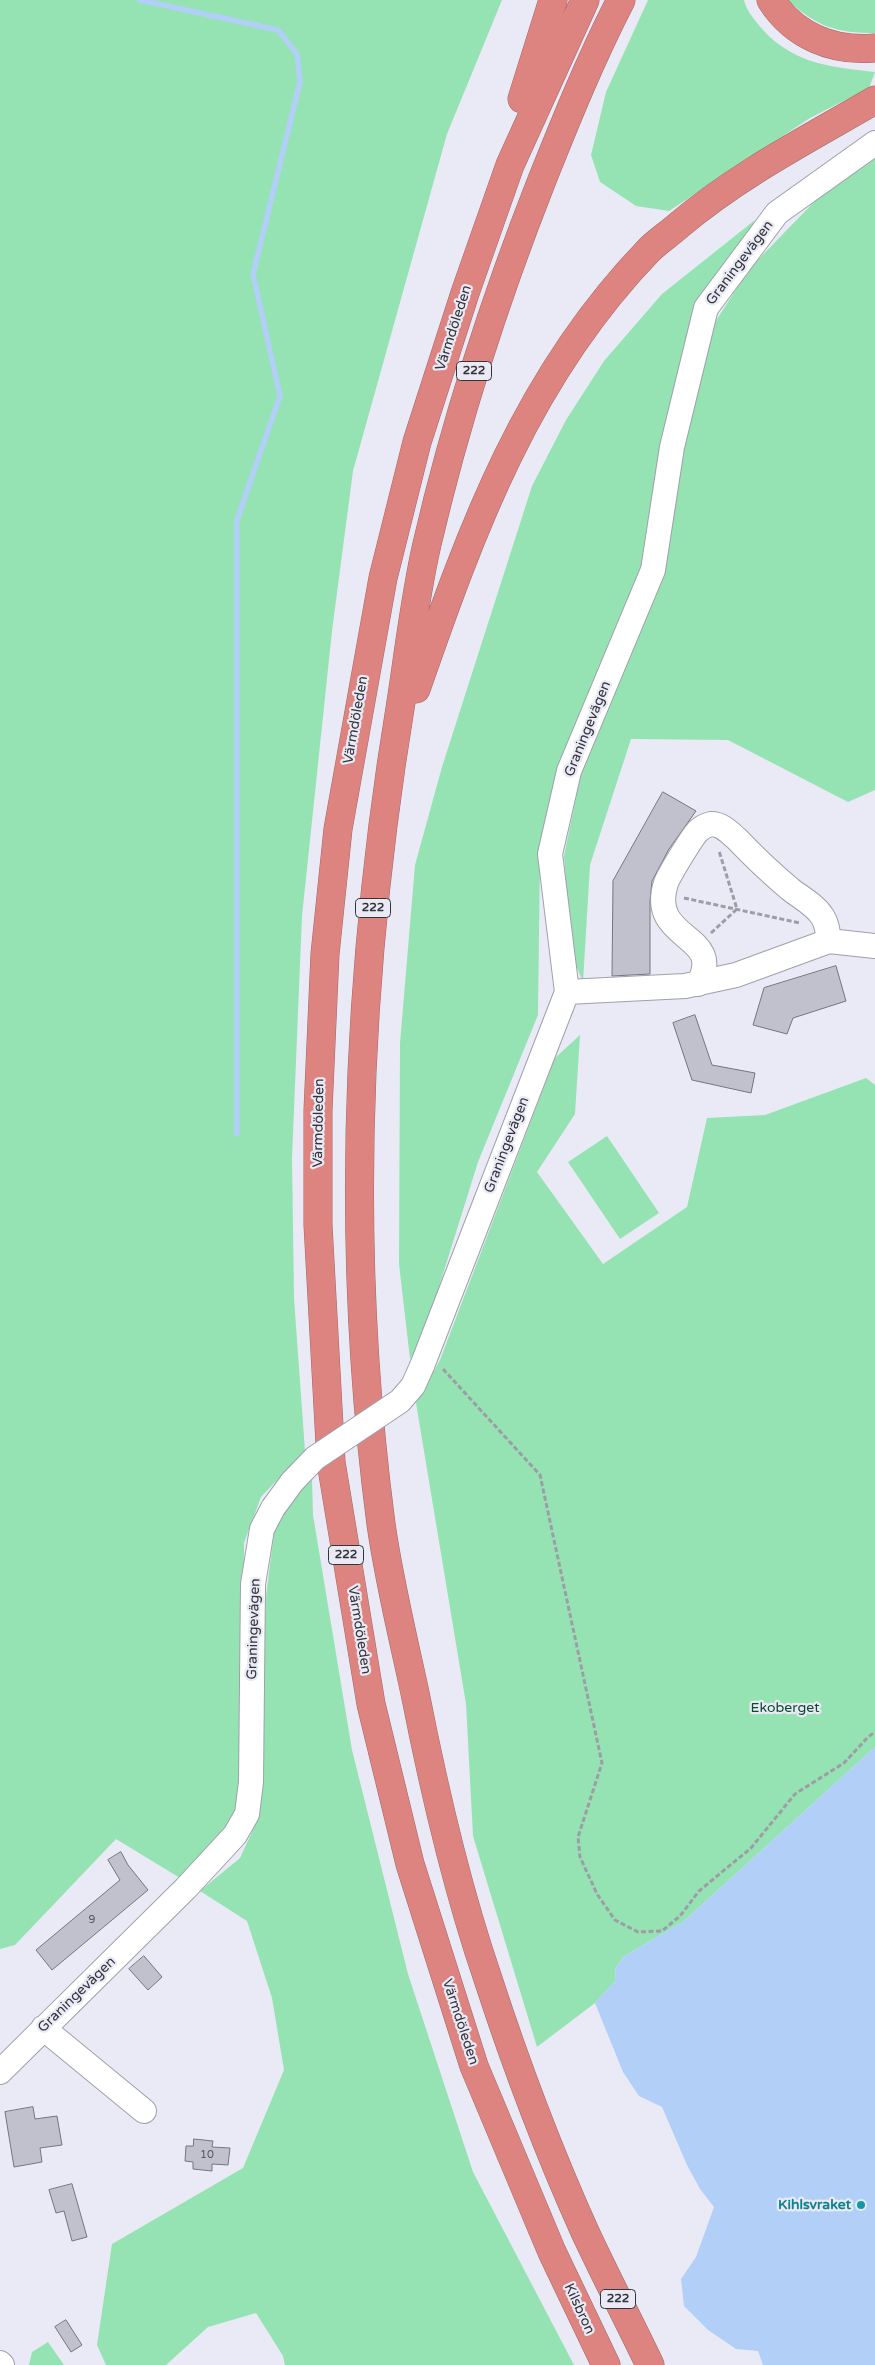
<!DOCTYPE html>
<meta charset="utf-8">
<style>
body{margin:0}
canvas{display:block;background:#e9eaf6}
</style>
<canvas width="875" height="2365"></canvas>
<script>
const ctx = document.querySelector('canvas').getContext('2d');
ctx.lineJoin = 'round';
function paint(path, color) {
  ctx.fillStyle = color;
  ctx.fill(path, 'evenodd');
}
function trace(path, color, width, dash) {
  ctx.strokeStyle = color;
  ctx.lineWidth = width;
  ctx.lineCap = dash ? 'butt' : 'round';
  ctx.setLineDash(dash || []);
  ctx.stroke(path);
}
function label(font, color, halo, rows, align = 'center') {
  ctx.font = font + ' "Varela Round",sans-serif';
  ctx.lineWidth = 4.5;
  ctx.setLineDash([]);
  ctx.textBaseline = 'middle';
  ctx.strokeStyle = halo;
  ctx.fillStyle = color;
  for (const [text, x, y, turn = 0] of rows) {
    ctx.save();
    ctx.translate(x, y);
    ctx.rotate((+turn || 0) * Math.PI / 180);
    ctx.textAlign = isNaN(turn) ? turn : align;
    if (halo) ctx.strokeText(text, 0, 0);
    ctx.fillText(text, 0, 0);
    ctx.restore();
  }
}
const green = new Path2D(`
 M0,0H502L447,134L353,471L332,631L302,916L292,1158L294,1298L305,1451L261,1497L244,1543L243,1783L239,1809L227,1832L180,1878L116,1839L15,1945L0,1949Z
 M648,0H744C746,9 751,15 757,23C789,63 828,67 875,72L869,88L810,118L669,211L636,206L600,182L591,155L606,92Z
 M788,0H875V33C838,33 816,27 788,0Z
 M875,159V790L848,802L728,740L631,739L590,865L583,982L572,956L564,856L585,754L659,578L705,338L749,269L815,201Z
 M755,220L737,254L696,308L677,377L642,567L540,854L538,1015L478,1162L423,1338L410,1359L399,1264L400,1043L415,865L442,767L532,486L566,420L604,361L662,294Z
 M580,1035L575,1114L537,1172L603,1264L687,1207L707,1118L765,1115L866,1078L875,1085V1747L684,1921L623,1957L615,1969L616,1980L595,2003L537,2047L473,1836L466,1704L416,1403L440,1360L555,1058Z
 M607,1136L659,1213L620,1239L568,1162Z
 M312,1479L313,1515L352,1750L408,1974L473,2172L574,2365H285L283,2356L256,2313L208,2327L166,2365H106L97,2345L112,2244L243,2168L284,2070L272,1998L247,1921L200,1891L240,1858L256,1823L266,1596L275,1526L291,1497Z
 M48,2342L64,2365H29L32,2352Z`);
const water = new Path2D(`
 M875,1747V2365H763L758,2351L736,2349L708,2330L684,2306L681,2279L696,2257L714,2207L700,2189L687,2165L662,2107L639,2096L623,2072L595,2003L616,1980L615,1969L623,1957L684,1921Z`);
const stream = new Path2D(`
 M140,0L278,30L297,54L300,82L253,274L280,396L237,520V1134`);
const building = new Path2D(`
 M663,792L696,811L669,849L652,881L650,901V974L612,976L613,881Z
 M836,966L846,1001L793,1018L787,1034L753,1025L764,988Z
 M695,1015L712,1065L755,1073L751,1093L692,1080L673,1023Z
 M121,1852L128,1865L148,1890L52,1970L36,1950L120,1880L108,1860Z
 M144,1956L162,1977L148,1990L129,1969Z
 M33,2107L35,2119L57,2116L62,2145L40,2148L42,2162L14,2167L5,2112Z
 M194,2139L213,2141L212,2147L230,2148L228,2165L212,2164V2171L193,2169V2162L185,2161L186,2146H193Z
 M72,2184L87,2237L72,2241L64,2211L56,2213L49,2190Z
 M66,2320L82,2345L71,2352L55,2327Z`);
const path = new Path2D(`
 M684,898L800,923
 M711,933L737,909L719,851
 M443,1369L540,1475L602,1763L578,1837L580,1857L597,1894L615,1920L638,1932L662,1931L680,1916L699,1891L751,1848L795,1794L844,1763L868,1737L875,1732`);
const minor = new Path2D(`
 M698,984C727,933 647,942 666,883C669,875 692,837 698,831C701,828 707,825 711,824C722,824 729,832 737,839C754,857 771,873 790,889C800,897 815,905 822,916C827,923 828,933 829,941
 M567,992L685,986L736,975L829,941L875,946
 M422,1366L567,992L550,854L569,771L653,570L672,447L706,308L777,213L875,143
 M43,2028L144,2111
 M0,2072L186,1888L235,1835L247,1814L251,1782L253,1584L262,1529L273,1508
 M0,2363L2,2365`);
const highway = new Path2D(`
 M585,0L510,165L465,293L417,442L383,578L338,829L325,954L318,1110V1225L331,1462L371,1704L410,1864L474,2066L552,2252L606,2365
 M621,0C591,58 566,120 542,180C495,299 456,420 427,544C415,596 409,650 401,702C356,974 345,1251 381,1524C389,1581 403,1637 415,1693C434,1790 456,1886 488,1979C516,2065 548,2150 585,2232C606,2277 629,2321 650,2365
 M771,0C794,36 833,52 875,48
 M522,99L553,0
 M416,689C472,528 527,376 649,250C658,241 669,234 679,225C738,175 808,139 875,100`);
const minorBridge = new Path2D(`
 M273,1508L292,1482L315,1458L400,1401L413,1386L422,1366`);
const markers = [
 [861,2205,5,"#0f9aa8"]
];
const numberNames = [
 ["9",92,1920],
 ["10",207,2155]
];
const shields = [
 [474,371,35],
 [373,908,35],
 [346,1555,35],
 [618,2299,35]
];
const shieldNames = [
 ["222",474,371],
 ["222",373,908],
 ["222",346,1555],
 ["222",618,2299]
];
const streetNames = [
 ["Graningevägen",740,263,-53],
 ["Värmdöleden",454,328,-72],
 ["Värmdöleden",356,720,-80],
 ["Graningevägen",588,729,-68],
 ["Värmdöleden",319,1123,-89],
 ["Graningevägen",507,1145,-69],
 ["Graningevägen",254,1629,-88],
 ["Värmdöleden",359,1630,81],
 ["Graningevägen",77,1995,-44],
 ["Värmdöleden",460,2022,72],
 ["Kilsbron",579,2309,65]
];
const parkNames = [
 ["Ekoberget",785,1708]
];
const cultureNames = [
 ["Kihlsvraket",851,2205]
];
paint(green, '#95e3b3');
paint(water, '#b1cff7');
trace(stream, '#b1cff7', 5.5);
paint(building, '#c0c1cc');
trace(building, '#74757f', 1);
trace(minor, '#9ea0aa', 26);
trace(highway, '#a26867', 29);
trace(path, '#9d9da6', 3, [5, 2.5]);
trace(minor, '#fff', 24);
trace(highway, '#dd8481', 28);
trace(minorBridge, '#9ea0aa', 26, []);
trace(minorBridge, '#fff', 24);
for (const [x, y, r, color] of markers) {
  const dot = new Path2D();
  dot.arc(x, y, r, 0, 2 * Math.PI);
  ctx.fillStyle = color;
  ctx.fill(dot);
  trace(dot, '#e9eaf6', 2);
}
label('11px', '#56565d', null, numberNames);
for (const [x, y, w] of shields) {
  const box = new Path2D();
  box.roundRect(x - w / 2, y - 9.5, w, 19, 4);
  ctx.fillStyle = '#e9eaf6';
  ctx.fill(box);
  trace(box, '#333338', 1);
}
label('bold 12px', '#333338', null, shieldNames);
label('14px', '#333338', '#e9eaf6', streetNames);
label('14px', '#094b2c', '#e9eaf6', parkNames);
label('bold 14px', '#0d838f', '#e9eaf6', cultureNames, 'right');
</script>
